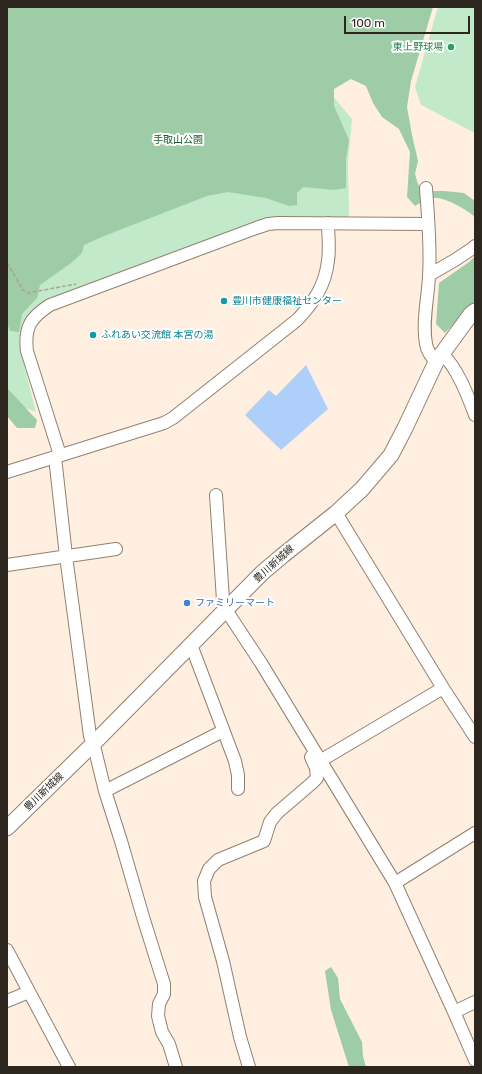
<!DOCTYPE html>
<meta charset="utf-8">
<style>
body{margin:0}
#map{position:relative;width:482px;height:1074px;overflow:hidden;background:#feefe0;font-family:Rubik,sans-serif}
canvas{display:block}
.frame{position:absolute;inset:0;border:8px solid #2d261f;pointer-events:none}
.scale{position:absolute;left:344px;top:16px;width:126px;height:18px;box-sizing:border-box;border:2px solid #2d261f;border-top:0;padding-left:5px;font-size:12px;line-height:14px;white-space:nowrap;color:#2d261f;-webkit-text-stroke:3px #fff;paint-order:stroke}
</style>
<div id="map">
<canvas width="482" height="1074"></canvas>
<div class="frame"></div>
<div class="scale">100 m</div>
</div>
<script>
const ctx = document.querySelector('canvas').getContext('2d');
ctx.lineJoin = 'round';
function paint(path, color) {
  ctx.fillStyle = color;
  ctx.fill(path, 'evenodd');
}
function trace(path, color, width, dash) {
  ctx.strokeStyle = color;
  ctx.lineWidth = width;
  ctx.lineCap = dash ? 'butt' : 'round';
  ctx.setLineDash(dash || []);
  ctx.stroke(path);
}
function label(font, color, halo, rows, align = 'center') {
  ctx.font = font + ' Rubik,"Noto Sans JP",sans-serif';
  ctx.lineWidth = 4;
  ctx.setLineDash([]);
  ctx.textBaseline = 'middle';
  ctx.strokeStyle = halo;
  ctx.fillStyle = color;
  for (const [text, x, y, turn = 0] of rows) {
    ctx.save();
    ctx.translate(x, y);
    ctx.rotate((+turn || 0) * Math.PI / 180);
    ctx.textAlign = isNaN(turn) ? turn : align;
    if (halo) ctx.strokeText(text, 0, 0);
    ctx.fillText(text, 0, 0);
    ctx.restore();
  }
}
const green = new Path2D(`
 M438,7H475V133L421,105L415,87Z
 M319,80L352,119L348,162L349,215L345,219H280L43,302L23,322L19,340L21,353L36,412L7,401V112Z`);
const forest = new Path2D(`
 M7,7H433L411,81L407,107L412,135L418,161L415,174L418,184L422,191H444L464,193L475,201V217C467,210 444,196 432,198C426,199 420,203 415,206L407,197L410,152L399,129L382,117L373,103L366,86L351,79L334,89V106L349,140L346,159V188L334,190L303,187L297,193V205L289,206L266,198L228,192L207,196L104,236L84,245L82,253L71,263L40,285L37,298L22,314L19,332L10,331L7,323Z
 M475,256V301L445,333L436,324L439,283L469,262Z
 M7,388L37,420L35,428H17L7,416Z
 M331,967L338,978L340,999L362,1042L363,1056L366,1067H349L331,1010L325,971Z`);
const water = new Path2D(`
 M306,365L328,409L281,450L245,415L269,390L276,396Z`);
const path = new Path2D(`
 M7,263L23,290L27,293L33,292L76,284`);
const minor = new Path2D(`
 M426,188C428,217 431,247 429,276C428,298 422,322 426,344C427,351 431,356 436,362
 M429,275L455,260L473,248L475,246
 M442,354C457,367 468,396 475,415
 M60,455L27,351C24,327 31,317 50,305L256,228L268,224L278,223L428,224
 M55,457L66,556L90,736L95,750L105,791L121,841L143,917L164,984V994L159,1004L158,1016L162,1032L169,1044L176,1067
 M7,472L164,423L173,418L297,320C314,302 325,286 328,261C330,248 328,235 328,223
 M216,495L223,600L226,610L261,663L395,883L454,1012L475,1060
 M336,513L443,688L475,737
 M7,565L116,549
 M190,646L193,650L235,761L238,775V789
 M320,761L443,688
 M105,791L223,731
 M395,883L475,833
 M7,950L69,1067
 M7,1001L29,992
 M454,1012L475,1002
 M249,1067L240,1037L223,961L205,897L204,881L209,869L218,860L264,841L270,822L277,813L312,783L317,778L316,768L311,757`);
const major = new Path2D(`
 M7,828L93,744L262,573L282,556L336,513L362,489L391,455L405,428L436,362L471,314L475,311`);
const markers = [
 [451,47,4,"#2e9e5b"],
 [224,301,4,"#0f9aa8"],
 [93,335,4,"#0f9aa8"],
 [187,603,4,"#3f7fe0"]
];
const leisureNames = [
 ["東上野球場",443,47]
];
const parkNames = [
 ["手取山公園",178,140]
];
const cultureNames = [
 ["豊川市健康福祉センター",232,301],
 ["ふれあい交流館 本宮の湯",101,335]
];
const streetNames = [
 ["豊川新城線",274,564,-42],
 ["豊川新城線",44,792,-44]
];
const shopNames = [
 ["ファミリーマート",195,603]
];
paint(green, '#c2e9c9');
paint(forest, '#9ecca6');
paint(water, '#afcffb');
trace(minor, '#928171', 14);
trace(major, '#928171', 17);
trace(path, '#ada196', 1.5, [4, 2]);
trace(minor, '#fff', 12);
trace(major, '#fff', 15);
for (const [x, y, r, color] of markers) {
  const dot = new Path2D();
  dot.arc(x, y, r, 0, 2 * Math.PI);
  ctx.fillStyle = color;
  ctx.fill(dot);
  trace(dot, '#fff', 1.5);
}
label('10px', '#27864d', '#fff', leisureNames, 'right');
label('10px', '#1c6031', '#fff', parkNames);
label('10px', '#0d838f', '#fff', cultureNames, 'left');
label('10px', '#2d261f', '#fff', streetNames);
label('10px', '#366cbe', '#fff', shopNames, 'left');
</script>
